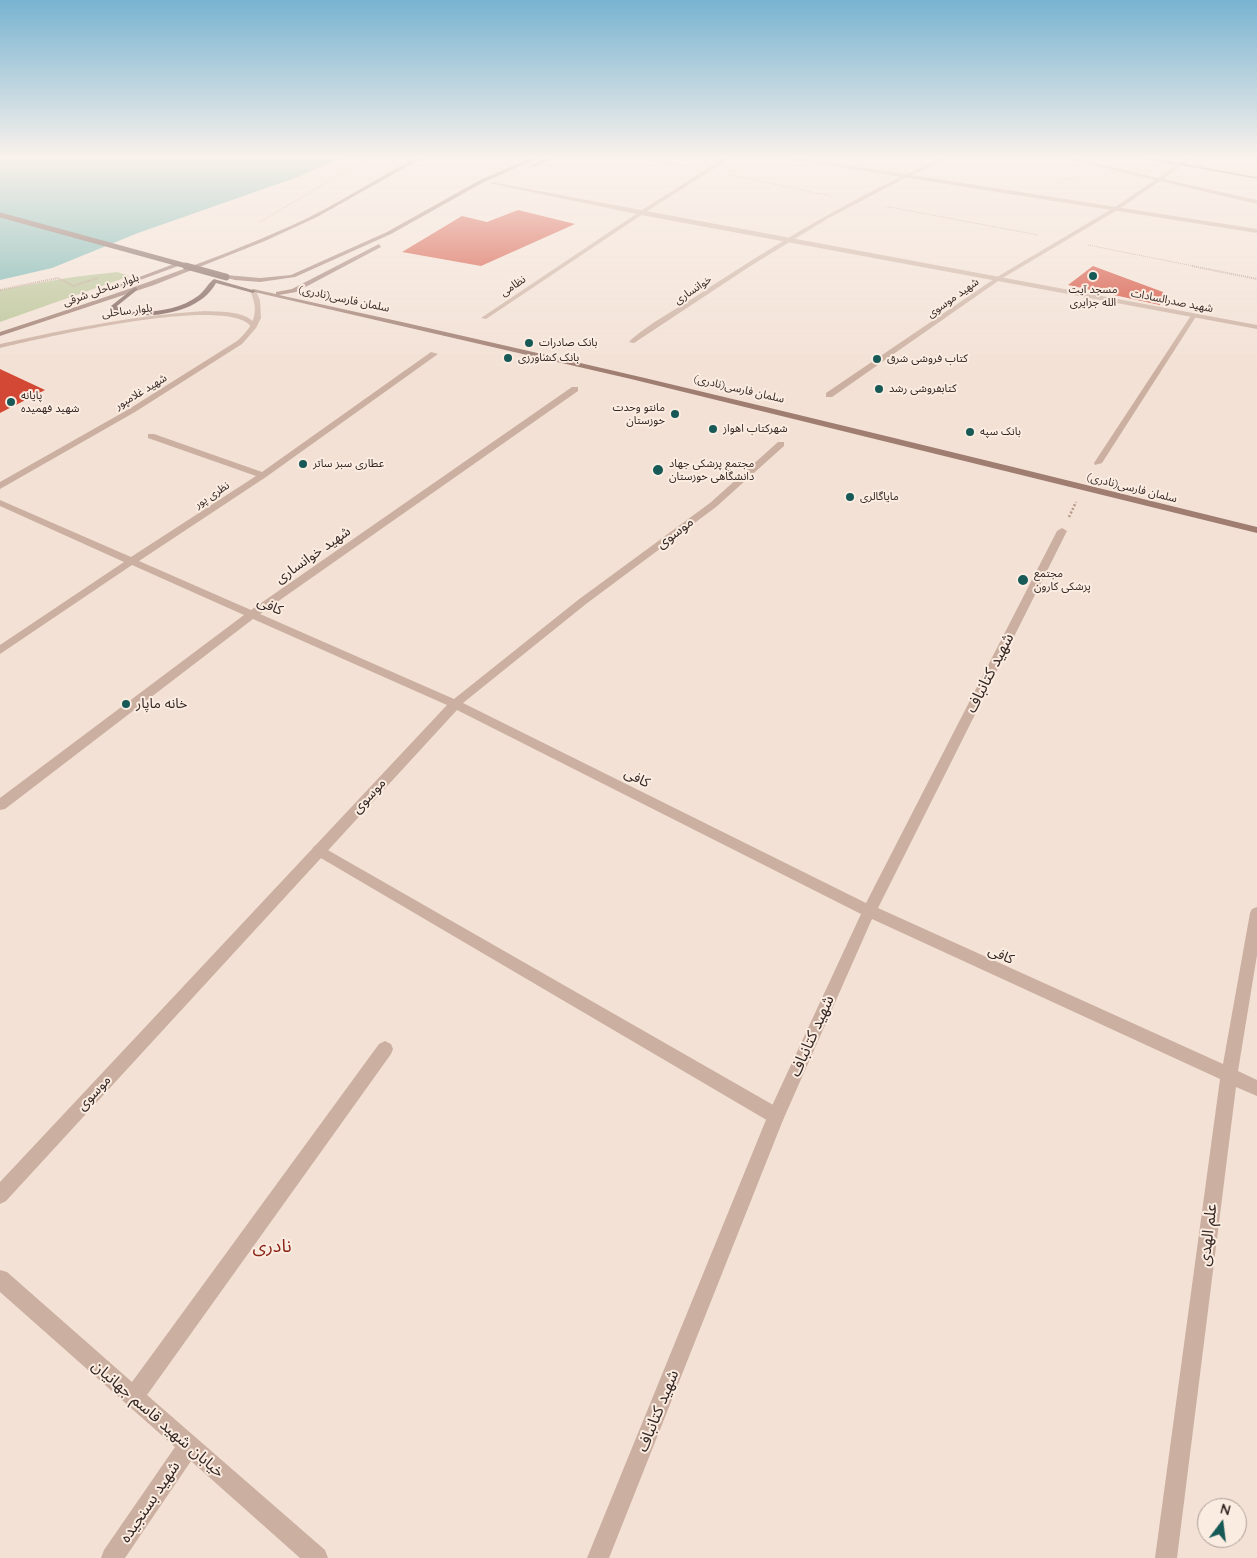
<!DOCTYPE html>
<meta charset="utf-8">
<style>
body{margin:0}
#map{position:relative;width:1257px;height:1558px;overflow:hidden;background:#f3e1d5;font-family:Quicksand,sans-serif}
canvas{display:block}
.north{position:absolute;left:1197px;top:1498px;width:50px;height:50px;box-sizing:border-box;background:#fbece1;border:1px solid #ac9d95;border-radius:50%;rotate:15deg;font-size:14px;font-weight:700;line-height:20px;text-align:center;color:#352724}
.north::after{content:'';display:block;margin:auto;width:18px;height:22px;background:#165956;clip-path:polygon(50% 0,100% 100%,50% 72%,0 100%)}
</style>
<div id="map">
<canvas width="1257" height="1558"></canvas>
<div class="north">N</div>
</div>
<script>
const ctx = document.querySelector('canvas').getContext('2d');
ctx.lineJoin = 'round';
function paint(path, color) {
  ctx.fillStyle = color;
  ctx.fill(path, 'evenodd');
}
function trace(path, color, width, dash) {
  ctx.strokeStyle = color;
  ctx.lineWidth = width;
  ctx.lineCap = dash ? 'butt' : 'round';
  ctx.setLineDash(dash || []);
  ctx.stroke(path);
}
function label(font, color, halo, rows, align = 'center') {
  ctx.font = font + ' Quicksand,"Noto Sans Arabic",sans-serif';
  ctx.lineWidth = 4;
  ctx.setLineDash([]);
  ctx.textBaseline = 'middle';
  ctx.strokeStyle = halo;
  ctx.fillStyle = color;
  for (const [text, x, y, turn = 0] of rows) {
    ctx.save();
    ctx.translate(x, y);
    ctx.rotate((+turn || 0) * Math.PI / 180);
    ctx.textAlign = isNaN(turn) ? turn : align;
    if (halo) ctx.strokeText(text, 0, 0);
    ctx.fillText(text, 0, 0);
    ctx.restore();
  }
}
const green = new Path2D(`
 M117,272L130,276L0,322V290L73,277Z`);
const water = new Path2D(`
 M0,157H344L295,178L138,233L52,268L0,280Z`);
const building = new Path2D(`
 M518,210L575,224L481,266L402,252L462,216L487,222Z
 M1093,266L1163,292L1160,305L1068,285Z
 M0,369L45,390L0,413Z`);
const pathFar2 = new Path2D(`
 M636,157L684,166
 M730,175L831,196
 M1059,182L1075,177
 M884,206L1038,235
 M260,222L369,157
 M1088,245L1198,267`);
const pathFar1 = new Path2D(`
 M1192,266L1257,279
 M0,290L58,278L73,286L98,278`);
const path = new Path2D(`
 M1069,517L1076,502`);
const service = new Path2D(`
 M789,157L905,174L1257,229V233L775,157Z
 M491,182L1257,325V329L641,215L493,184Z
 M319,845L782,1110L784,1116L782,1122L776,1124L770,1122L314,854L312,850L314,846Z`);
const minor = new Path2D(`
 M505,157H516L530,161L528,162Z
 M726,157H732L649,210L486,319L481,318L645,208Z
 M945,157H952L909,176L827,219L749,267L634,343L629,342C646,325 677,309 698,295C777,243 857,194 945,157Z
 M1059,157H1069L1158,178L1188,157H1194L1163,179L1257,200V204L1160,181L1119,209L1001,279L832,397H826V393L997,277L1115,207L1155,180Z
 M205,311C221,312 249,310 257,327L252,328C232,293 38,339 0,348V344C68,329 135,315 205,311Z
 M1192,314L1197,315L1102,463L1095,465L1094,463Z
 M431,352L438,354L266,477L139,561L251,610L572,387H578V391L260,614L454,699L578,600L710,503L778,442H784V446L716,507L586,604L463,703L866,903L1057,531L1062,528L1067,531L878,908L1223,1064L1250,913L1252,909L1257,907V955L1238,1071L1257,1080V1096L1236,1087L1177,1558H1155L1220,1079L872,919L783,1120L609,1558H587L770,1110L861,914L457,710L6,1201L0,1204V1182L447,705L253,619L5,809L0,810V798L244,615L132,565L0,654V645L124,562L0,506V500L131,557L256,476L148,438V434H154L262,472Z
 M385,1041L391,1044L393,1049L391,1054L147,1395L325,1550L328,1558H300L191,1461L125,1558H101L104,1550L175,1447L0,1292V1270L7,1272L132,1382L379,1044Z`);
const tertiary = new Path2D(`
 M253,289L256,291L260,300L261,318L256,328L242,344L135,412L0,489V482L129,409L237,341C254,326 260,312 250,291Z`);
const secondary = new Path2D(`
 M418,157H424L317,217L265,241L154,285L0,336V332C100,299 199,267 295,224C337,205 376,178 418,157Z
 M534,157H541L484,182L391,234L295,277L260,282L235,280L223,277L226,275L260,278L291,275L387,232L480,180Z
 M549,157H556L534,167L530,166Z
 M1135,157H1147L1257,177V179Z
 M379,244L381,247L296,292L279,295C607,366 932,447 1257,527V533L631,379L250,291L253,289L276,294V292L292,289Z
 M179,262L181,265L110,291L105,290Z`);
const primary = new Path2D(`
 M214,279L256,291L253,293L216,283C199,315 145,320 114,312L111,306L135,287L137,288V290L117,306L119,310C143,315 178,311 198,296C205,291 208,283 214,279Z`);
const primaryBridgeFar1 = new Path2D(`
 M0,215L190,267`);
const primaryBridge = new Path2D(`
 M186,266L226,277`);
const markers = [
 [1093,276,5,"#165956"],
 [529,343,5,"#165956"],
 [508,358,5,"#165956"],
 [877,359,5,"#165956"],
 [879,389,5,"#165956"],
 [11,402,5,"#165956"],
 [675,414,5,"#165956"],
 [713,429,5,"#165956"],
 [970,432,5,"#165956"],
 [303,464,5,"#165956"],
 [658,470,6,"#165956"],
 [850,497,5,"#165956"],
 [1023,580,6,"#165956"],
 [126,704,5,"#165956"]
];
const farStreetnames = [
 ["نظامی",513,286,-34],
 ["بلوار ساحلی شرقی",101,290,-19],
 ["خوانساری",693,290,-34],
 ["شهید موسوی",953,298,-35],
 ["سلمان فارسی(نادری)",344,299,12],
 ["شهید صدرالسادات",1172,301,11],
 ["بلوار ساحلی",127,311,-7],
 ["سلمان فارسی(نادری)",739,389,13],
 ["شهید غلامپور",141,392,-31],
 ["سلمان فارسی(نادری)",1132,488,14],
 ["نظری پور",212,495,-33]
];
const farPoinames = [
 ["مسجد آیت",1093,290,"center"],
 ["الله جزایری",1093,303,"center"],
 ["بانک صادرات",539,343],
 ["بانک کشاورزی",518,358],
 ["کتاب فروشی شرق",887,359],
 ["کتابفروشی رشد",889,389],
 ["پایانه",21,396],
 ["شهید فهمیده",21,409],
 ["مانتو وحدت",665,408,"right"],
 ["خوزستان",665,421,"right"],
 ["شهرکتاب اهواز",723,429],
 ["بانک سپه",980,432],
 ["عطاری سبز ساتر",313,464],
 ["مجتمع پزشکی جهاد",669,464],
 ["دانشگاهی خوزستان",669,477],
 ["مایاگالری",860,497],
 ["مجتمع",1034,574],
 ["پزشکی کارون",1034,587]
];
const streetNames = [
 ["موسوی",675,533,-37],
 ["شهید خوانساری",313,555,-35],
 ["کافی",270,606,24],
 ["کافی",637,778,27],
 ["موسوی",369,796,-47],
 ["کافی",1001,955,24],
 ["موسوی",94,1093,-47]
];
const poiNames = [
 ["خانه ماپار",136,704]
];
const nearStreetnames = [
 ["شهید کتانباف",990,673,-63],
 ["شهید کتانباف",812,1036,-66],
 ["علم الهدی",1208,1235,-83],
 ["شهید کتانباف",658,1411,-68],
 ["خیابان شهید قاسم جهانیان",158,1419,41],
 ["شهید بسنجیده",150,1502,-56]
];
const nearNeighbourhoodnames = [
 ["نادری",272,1247]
];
paint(green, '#b8c394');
paint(water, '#71b2ae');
paint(building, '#d24834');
trace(pathFar2, '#b7988a', 1, [1, 1]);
trace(pathFar1, '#b7988a', 2, [1, 1]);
trace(path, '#b7988a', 2.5, [2, 2]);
paint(service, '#cbafa0');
paint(minor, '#cbafa0');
paint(tertiary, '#cbafa0');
paint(secondary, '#9f7d71');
paint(primary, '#785b53');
trace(primaryBridgeFar1, '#785b53', 5);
trace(primaryBridge, '#785b53', 7);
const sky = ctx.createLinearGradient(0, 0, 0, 375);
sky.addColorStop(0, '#78b3d1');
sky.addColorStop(0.42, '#faf2ec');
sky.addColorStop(1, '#faf2ec00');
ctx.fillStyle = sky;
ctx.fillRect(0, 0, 1257, 375);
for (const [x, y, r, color] of markers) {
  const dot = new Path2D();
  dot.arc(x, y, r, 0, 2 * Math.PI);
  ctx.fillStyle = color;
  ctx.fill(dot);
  trace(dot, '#fbece1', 2);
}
label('11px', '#352724', '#fbece1', farStreetnames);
label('11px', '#352724', '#fbece1', farPoinames, 'left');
label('14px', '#352724', '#fbece1', streetNames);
label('14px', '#352724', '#fbece1', poiNames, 'left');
label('16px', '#352724', '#fbece1', nearStreetnames);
label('18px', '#8b2416', '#fbece1', nearNeighbourhoodnames);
</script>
